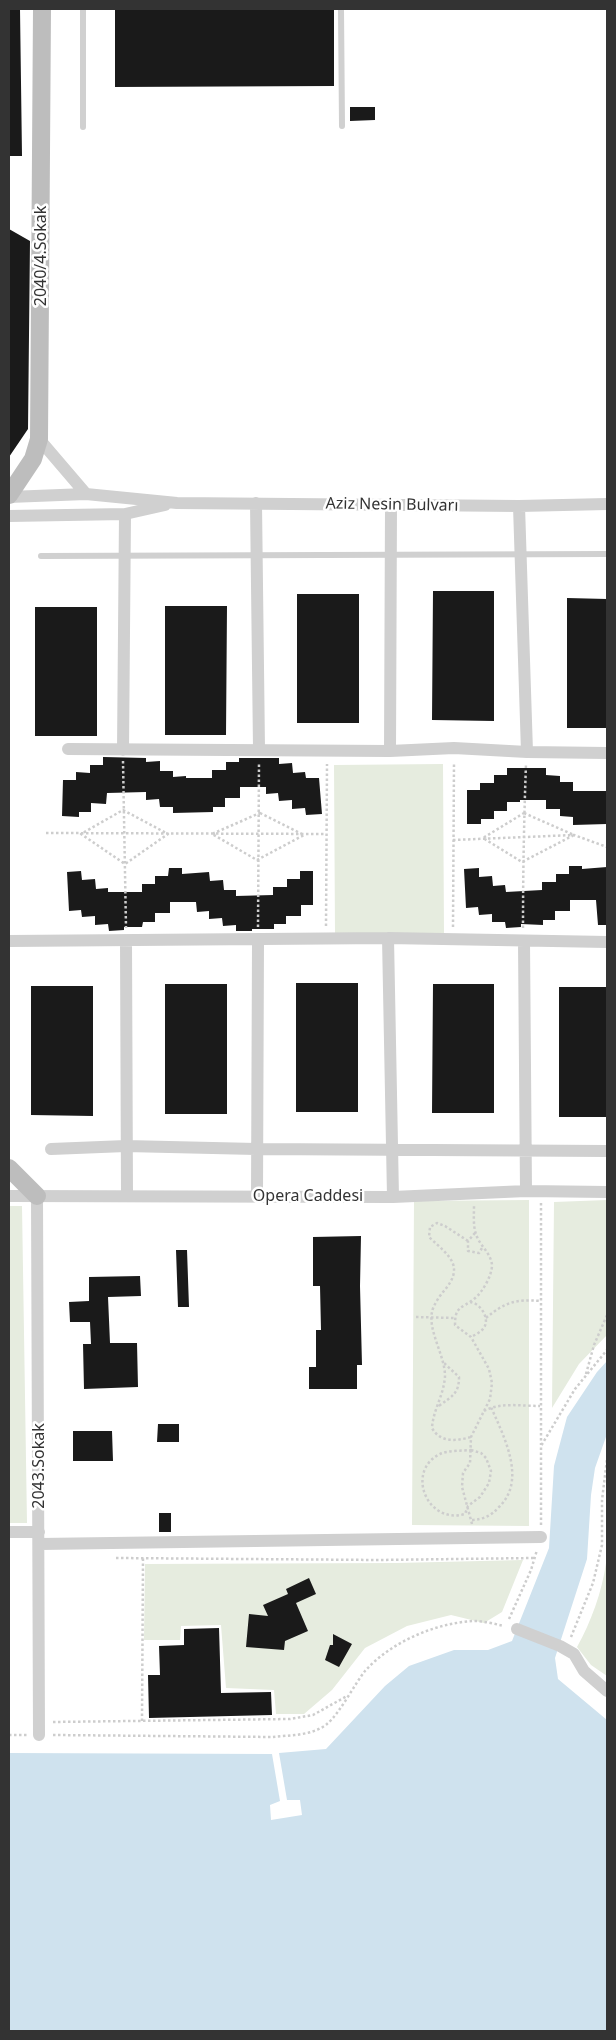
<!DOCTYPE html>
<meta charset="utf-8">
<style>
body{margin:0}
#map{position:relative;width:616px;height:2040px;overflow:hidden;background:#fff;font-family:"Noto Sans",sans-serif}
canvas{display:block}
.frame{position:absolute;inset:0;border:10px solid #333;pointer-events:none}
</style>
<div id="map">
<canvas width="616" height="2040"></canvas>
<div class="frame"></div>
</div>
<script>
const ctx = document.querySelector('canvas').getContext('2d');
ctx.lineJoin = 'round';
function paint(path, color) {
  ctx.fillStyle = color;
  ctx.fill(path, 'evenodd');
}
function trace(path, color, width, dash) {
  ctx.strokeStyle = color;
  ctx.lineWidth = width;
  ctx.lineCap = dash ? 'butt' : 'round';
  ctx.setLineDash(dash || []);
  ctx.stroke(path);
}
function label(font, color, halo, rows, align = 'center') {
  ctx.font = font + ' "Noto Sans",sans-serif';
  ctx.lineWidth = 5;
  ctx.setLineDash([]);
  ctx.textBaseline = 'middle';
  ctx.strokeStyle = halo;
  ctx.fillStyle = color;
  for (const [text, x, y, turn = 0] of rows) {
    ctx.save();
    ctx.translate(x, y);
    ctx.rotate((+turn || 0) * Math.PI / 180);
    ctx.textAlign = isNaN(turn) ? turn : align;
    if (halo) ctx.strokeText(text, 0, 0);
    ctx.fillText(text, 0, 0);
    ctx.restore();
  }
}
const green = new Path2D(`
 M443,764L444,934L335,935L334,765Z
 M529,1200V1526L412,1525L414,1201Z
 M607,1200V1335L579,1364L552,1408L554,1202Z
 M9,1206H22L27,1523H9Z
 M607,1520V1676L591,1665L577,1647C591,1622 602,1592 606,1563C607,1549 606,1534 607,1520Z
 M523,1560L502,1612L484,1623L451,1615L407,1626L365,1648L332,1690L304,1714H276L274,1690L226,1688L221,1625L181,1626L180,1640H144L145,1564L397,1563Z`);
const water = new Path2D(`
 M607,1361V1434L595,1468L591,1495L587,1559L555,1658L558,1679L607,1720V2031H9V1753L272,1754L280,1801L270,1805L271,1820L302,1815L300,1800H287L279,1753L326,1749L385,1686L409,1666L454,1650H488L512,1641L549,1548L554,1466L567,1417L597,1372Z`);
const building = new Path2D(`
 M9,9H20L22,156H9Z
 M115,9H334V86L115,87Z
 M350,107H375V120L350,121Z
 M9,229L30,241L28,429L9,457Z
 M433,591H494V721L432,720Z
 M297,594H359V723H297Z
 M567,598L607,599V728H567Z
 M165,606H227L226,735H165Z
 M35,607H97V736H35Z
 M103,757L146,758V762L160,761V771H173V777L186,776V778H212V770H226V762H239V758H279V764L292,763L293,773L305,772L306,778H319L322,814L306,815L305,808L292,809V800L279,801L278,793L266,794V787H240V798H225V807H213V812L173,813V807H160L159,799L146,800V792L107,793L106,804L91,803V812H79V817L62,816L63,780H76V772L90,773V765H103Z
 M507,768H546V775L560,776V782H573V791H607V824L573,825V817L560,816V809H546V800H520V802H507V811H494V819H481V824H467V790H480V783H494V775H507Z
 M569,866H582V869L607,867V925H598L596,900H570V911H555V920H543V925L521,924V927L506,928L505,922H492V914L479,915L478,907L466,908L464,869L479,868V877L492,876L493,886L505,885L506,892L542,890V882H556V874H569Z
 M169,868H182V874L209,872L210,881L223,880L224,890H236V896L273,895V887H287V879H300V871H313V905H301V916H286V924H274V929H252V931H236V925L223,926L222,918L209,919V911L197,912L196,902H170V913H155V922H143L142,927H124V930L109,931L108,924L95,925V916L82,917L81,910L69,911L67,872L81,871L82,880L95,879L96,889L108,888V892H142V884H155V876H168Z
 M296,983H358V1112H296Z
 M165,984H227V1114H165Z
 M433,984H494V1113H432Z
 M31,986H93V1116L31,1115Z
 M559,987H607V1117H559Z
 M361,1236L360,1286L362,1365H357V1389H309V1367H316V1330H321L320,1286H313V1237Z
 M176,1250H187L189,1307H178Z
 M140,1276L141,1296L108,1297L110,1343H137L138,1387L84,1389L83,1344H91L90,1322H70L69,1302L89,1301V1277Z
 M158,1424H179V1442H157Z
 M73,1431H112L113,1461H73Z
 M159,1513H171V1532H159Z
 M309,1578L316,1594L296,1603L308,1631L285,1641L284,1650L246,1647L249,1614L268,1616L263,1605L288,1594L286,1589Z
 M219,1628L221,1693L271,1692L272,1715L149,1718L148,1675H160L159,1646L184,1645V1629Z
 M333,1634L352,1644L339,1667L325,1660L330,1645H333Z`);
const path = new Path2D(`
 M123,761L126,928
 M123,810L168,834L125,864L81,834Z
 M260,813L304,835L257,860L212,834Z
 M524,813L574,835L522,862L483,838Z
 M46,833L326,834
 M453,840L574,835L607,847
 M326,926L327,764
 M258,927L259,762
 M453,927L454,762
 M523,928C523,873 524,819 526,764
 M541,1203V1445
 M475,1233L468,1241V1251L479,1253L482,1248
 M468,1241L445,1226L437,1223L430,1227L429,1237C449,1256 466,1266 443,1292C439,1297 433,1306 432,1312C428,1331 445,1356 445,1376C444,1395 433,1410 432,1428C440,1443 457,1441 471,1437
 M470,1302C481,1303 492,1321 482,1330C479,1333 475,1335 471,1337
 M416,1317L455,1318
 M486,1318C505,1302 516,1299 541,1301
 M586,1374L594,1345L607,1315
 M439,1406C452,1396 459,1394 459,1377L443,1362
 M484,1411C500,1402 522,1406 540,1406
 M471,1450L481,1453L486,1458L491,1471L489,1483L480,1497L468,1506L465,1514C427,1525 405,1471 440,1454C449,1450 462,1451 471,1450Z
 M472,1520C484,1519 491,1516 499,1507C527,1480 504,1437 491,1407
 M472,1524L462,1487L463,1473L470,1463L471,1437L490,1399L492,1383L489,1369L471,1337L455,1325C455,1306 461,1309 474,1299C482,1293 492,1276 492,1265C491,1253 479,1245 476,1234C473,1226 474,1215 474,1206
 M541,1525V1446L575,1389L607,1350
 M116,1558L378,1560L534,1558
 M509,1619L531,1570L537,1550
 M571,1637L593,1583L602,1545V1500L607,1459
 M142,1721L143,1557
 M53,1722L290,1719L313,1715L347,1696
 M9,1735H27
 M53,1735L272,1737C290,1735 312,1736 327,1724C340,1713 354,1685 365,1671C391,1642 435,1623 474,1621C484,1621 495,1624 504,1626`);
const lane = new Path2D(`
 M341,9L342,126
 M83,127V9
 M41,556L607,554`);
const street = new Path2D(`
 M39,439L86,494
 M9,497L86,494L177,503L519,506L607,504
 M256,503L259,749
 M519,506L527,752
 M9,516L125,514L165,505
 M68,749L390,751L454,748L527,752L607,753
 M123,750L125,514
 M390,751L391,506
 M388,938L393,1197
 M9,941L388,938L607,942
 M126,941L127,1195
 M524,942L526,1191
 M51,1149L126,1146L256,1149L607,1151
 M257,1195L258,941
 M9,1196L393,1197L526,1191L607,1192
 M37,1196L39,1735
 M9,1532H39
 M40,1544L541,1537
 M517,1629L560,1646L574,1654L584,1671L607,1691`);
const secondary = new Path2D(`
 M9,495L33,459L39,439L42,9
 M9,1168L37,1196`);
const streetNames = [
 ["2040/4.Sokak",41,256,-90],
 ["Aziz Nesin Bulvarı",392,505,1],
 ["Opera Caddesi",308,1196],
 ["2043.Sokak",39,1466,-90]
];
paint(green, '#e6ecdf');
paint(water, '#cfe2ee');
paint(building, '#1a1a1a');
trace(path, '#cdcdcd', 2.5, [2.5, 2.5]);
trace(lane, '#d0d0d0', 6);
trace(street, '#d0d0d0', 12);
trace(secondary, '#bdbdbd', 18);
label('16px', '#333', '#fff', streetNames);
</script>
